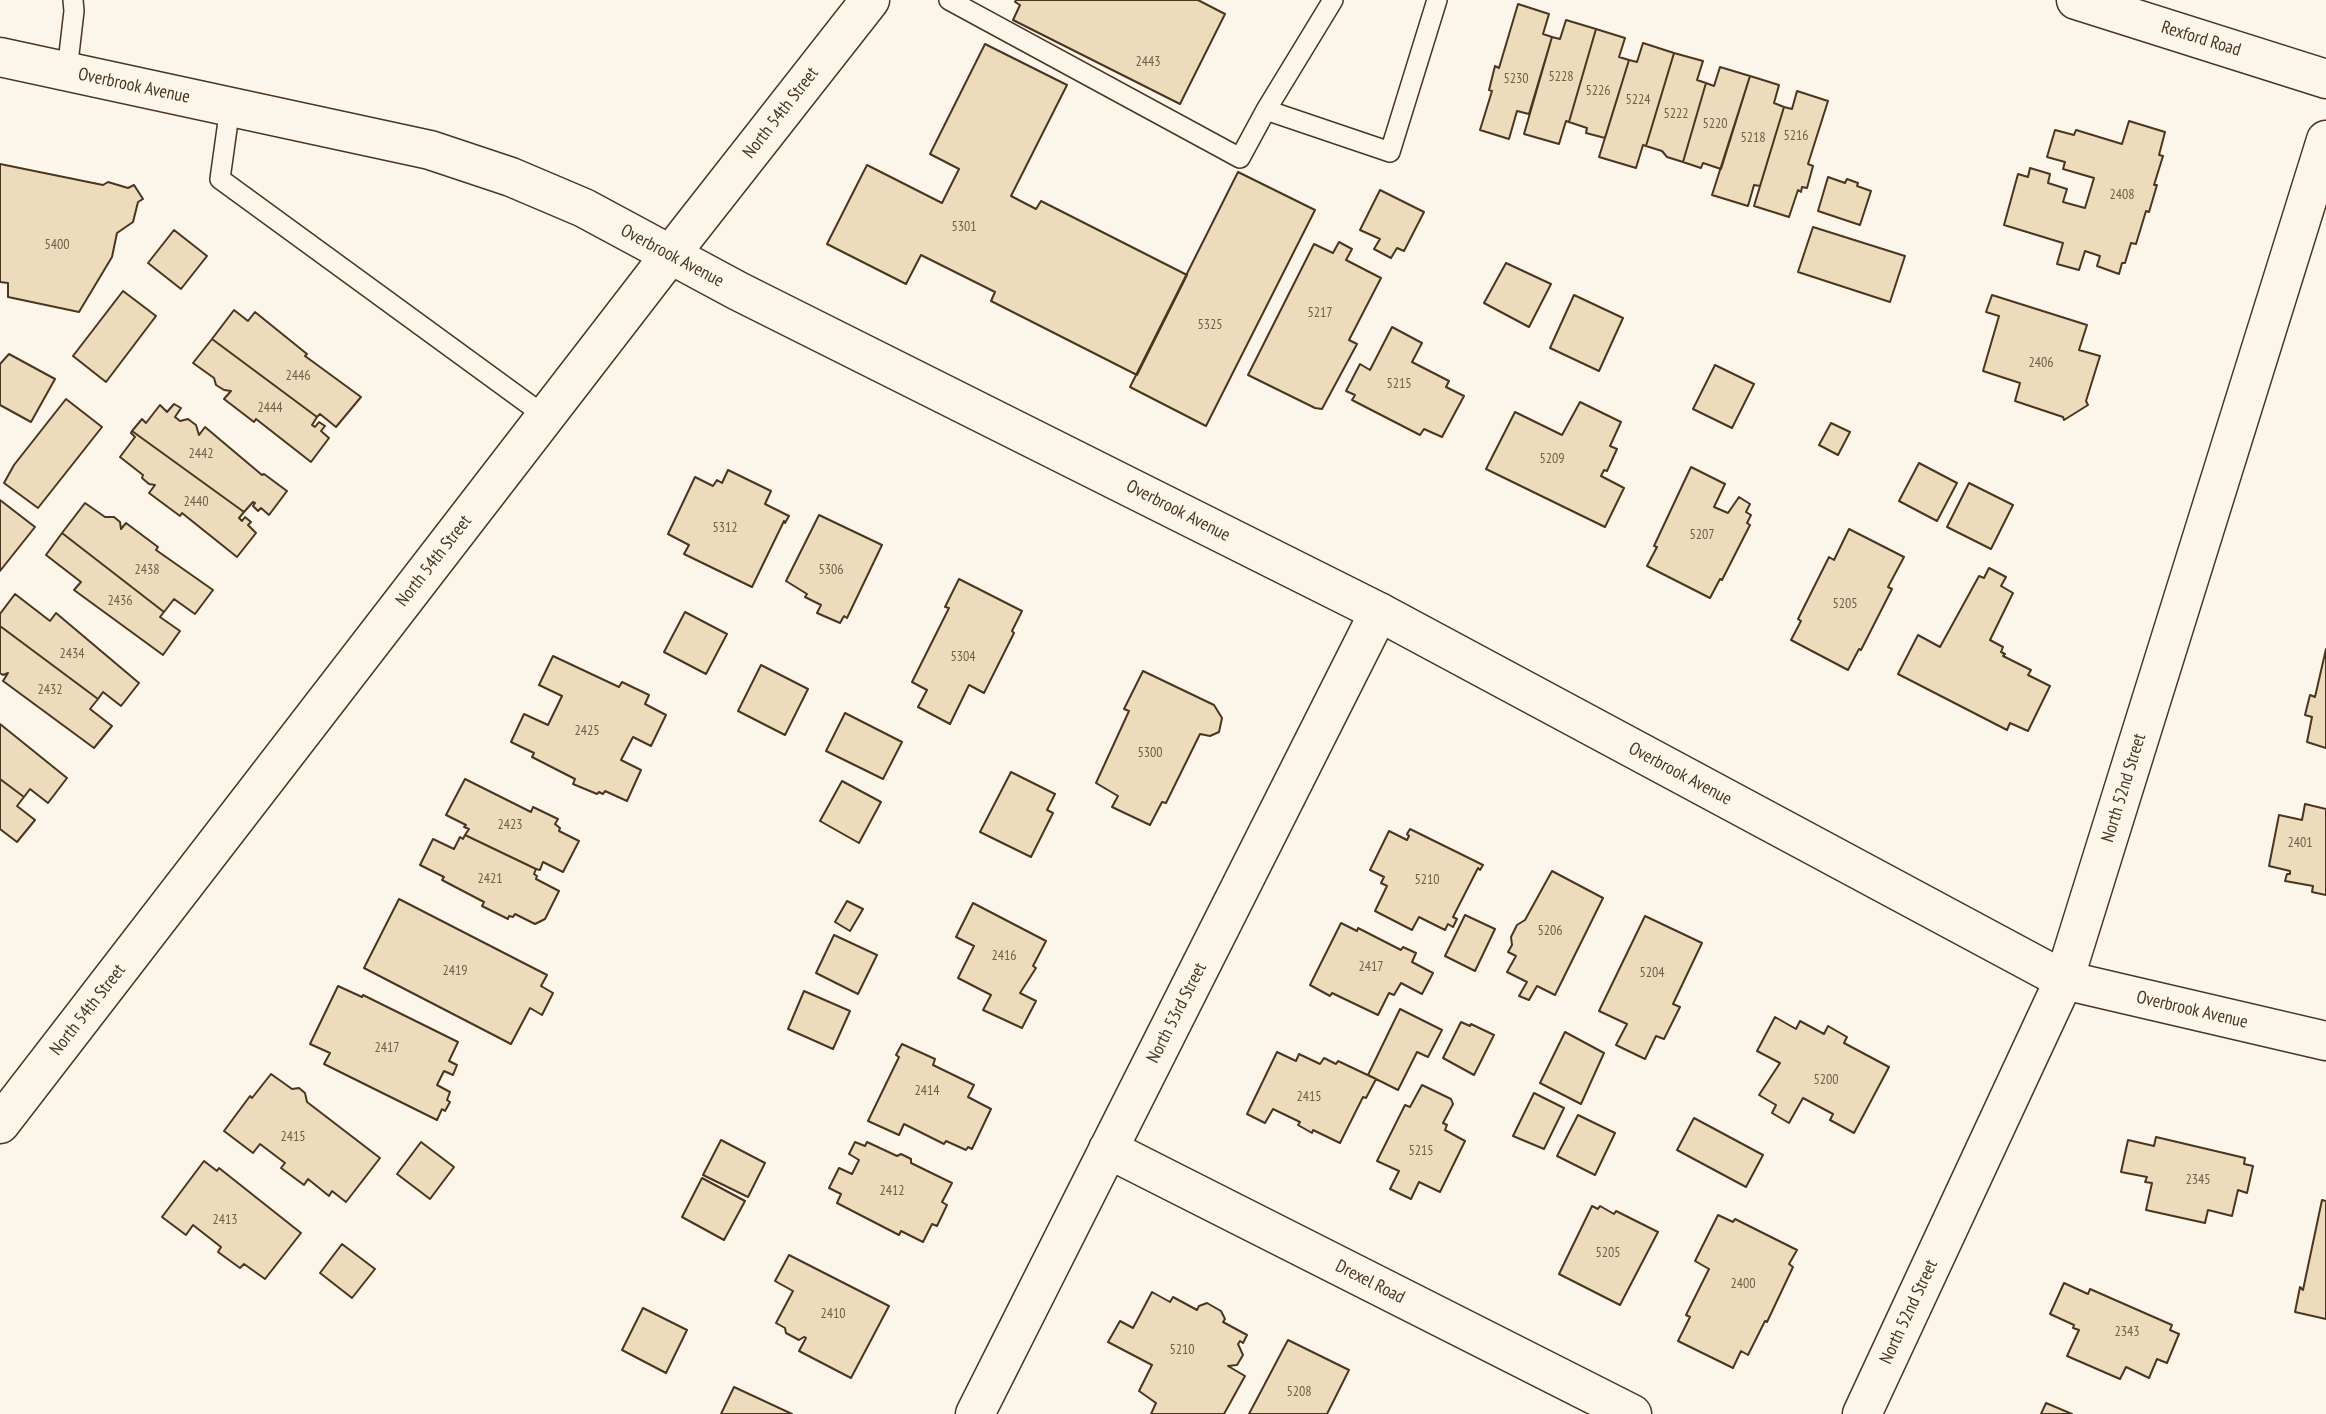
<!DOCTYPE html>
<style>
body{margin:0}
canvas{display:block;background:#fbf6e9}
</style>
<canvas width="2326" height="1414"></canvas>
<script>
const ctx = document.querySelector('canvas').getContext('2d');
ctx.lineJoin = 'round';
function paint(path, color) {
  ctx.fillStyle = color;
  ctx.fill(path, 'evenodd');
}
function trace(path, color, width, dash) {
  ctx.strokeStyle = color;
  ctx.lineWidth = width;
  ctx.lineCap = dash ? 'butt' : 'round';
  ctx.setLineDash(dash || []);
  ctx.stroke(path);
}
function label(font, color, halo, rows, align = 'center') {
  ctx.font = font + ' "PT Sans Narrow",sans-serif';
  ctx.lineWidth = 5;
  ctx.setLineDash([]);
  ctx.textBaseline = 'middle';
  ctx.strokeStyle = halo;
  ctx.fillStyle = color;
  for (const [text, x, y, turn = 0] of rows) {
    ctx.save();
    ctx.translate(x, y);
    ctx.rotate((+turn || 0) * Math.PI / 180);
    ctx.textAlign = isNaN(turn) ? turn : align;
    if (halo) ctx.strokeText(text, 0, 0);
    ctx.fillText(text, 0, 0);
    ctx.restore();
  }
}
const building = new Path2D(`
 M1016,0H1198L1225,14L1180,104L1013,20L1020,5L1015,2Z
 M1518,4L1549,14L1543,34L1552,37L1529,114L1517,111L1509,139L1480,130L1492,91L1489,90L1495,66L1499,68Z
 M1566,20L1596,29L1569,122L1566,121L1559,144L1524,134L1552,37L1560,39Z
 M1596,29L1625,38L1619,57L1629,60L1605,138L1586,133L1587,128L1569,122Z
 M1643,43L1674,53L1646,146L1643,145L1636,168L1599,157L1629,60L1637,62Z
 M985,44L1067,85L1011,196L1036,209L1041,201L1187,275L1137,375L991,301L995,292L921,255L906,284L827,244L867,165L942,203L959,169L930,154Z
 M1674,53L1703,61L1697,80L1706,83L1683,162L1667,157L1662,151L1646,146Z
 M1720,67L1750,76L1721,169L1703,163L1701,168L1683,162L1706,83L1714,86Z
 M1750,76L1779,85L1774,103L1784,107L1760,186L1754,185L1748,206L1712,195Z
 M1797,91L1828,101L1808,164L1813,166L1807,188L1802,187L1801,192L1798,190L1789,217L1754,206L1784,107L1792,109Z
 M2129,121L2165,132L2159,155L2163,156L2154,185H2157L2149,212L2146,211L2136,244L2131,243L2125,263H2122L2119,274L2097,266L2100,256L2085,251L2079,270L2057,264L2063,243L2004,225L2018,174L2028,177L2030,168L2050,174L2048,183L2067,189L2063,202L2085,208L2094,178L2063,169L2065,162L2047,157L2055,130L2074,135L2076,130L2122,144Z
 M0,164L103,185L108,182L128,188L134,185L143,199L138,202L133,222L117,233L112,257L79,312L8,297V283L0,282Z
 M1238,172L1315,210L1206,426L1130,387Z
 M1828,177L1845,183L1847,179L1858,183L1857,186L1871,191L1860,225L1818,211Z
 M1380,190L1424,212L1404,251L1397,248L1391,258L1374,249L1380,239L1360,230Z
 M1813,227L1905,256L1890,302L1798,272Z
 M174,230L207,256L181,289L148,263Z
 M1339,242L1352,249L1346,260L1381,278L1349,340L1357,344L1322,409L1315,408L1248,375L1314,244L1333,253Z
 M1506,263L1551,284L1529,327L1484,303Z
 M123,291L156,316L106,382L73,356Z
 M1574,295L1623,318L1599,371L1550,348Z
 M1992,295L2087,325L2079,350L2100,356L2086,401L2088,405L2064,420L2063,417L2015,401L2020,383L1983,371L1999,316L1986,312Z
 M234,310L248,321L255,312L307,354L305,356L361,397L336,427L320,414L317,417L212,339Z
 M1392,327L1422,343L1412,362L1449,381L1446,387L1464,396L1442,437L1424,429L1420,435L1352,400L1355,395L1346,391L1360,364L1370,370Z
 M212,339L317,417L312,425L315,427L319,422L325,426L321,431L329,438L311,462L256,419L254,422L224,399L231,391L224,390L216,385L214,378L193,363Z
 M9,354L55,379L31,422L0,405V364Z
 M1715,365L1754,384L1732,428L1693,409Z
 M66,399L102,427L38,508L4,483L14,465Z
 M1580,402L1621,422L1610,446L1617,449L1607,471L1604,470L1601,476L1624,488L1605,527L1486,469L1515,412L1562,435Z
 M174,404L181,408L175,417L180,421L188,419L196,425L199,435L205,427L262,475L264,474L287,491L269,515L261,508L258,511L253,506L255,503L253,502L244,512L132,431L142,419L146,423L160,405L167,412Z
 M1831,423L1850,432L1838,455L1819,445Z
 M132,431L244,512L239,518L242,521L245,517L251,522L248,525L256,533L237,557L182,513L180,516L149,493L155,485L149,484L142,478L143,475L120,457L135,437L131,433Z
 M1919,463L1957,483L1937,521L1899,501Z
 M1691,467L1725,484L1714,507L1728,513L1739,497L1750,504L1746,512L1751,515L1747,523L1750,525L1722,580L1720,579L1710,598L1647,566L1657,547L1654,546Z
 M728,470L771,491L765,504L789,516L785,523L784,521L752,587L684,554L689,545L668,534L695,477L713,486L717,480L722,483Z
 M1969,483L2013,505L1991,549L1947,527Z
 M0,500L35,527L0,571Z
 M85,503L105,517H114L120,522L121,529L126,523L158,547L156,550L213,590L195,614L174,599L164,612L62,533Z
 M819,515L882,545L847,618L844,616L840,623L817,613L821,605L805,597L807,594L786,581Z
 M1849,529L1904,557L1888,587L1892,589L1861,650L1859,649L1848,670L1791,640L1801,621L1798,619L1829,557L1834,560Z
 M62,533L164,612L160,617L180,631L163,655L74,590L81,582L46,555Z
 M1989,568L2006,577L2001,586L2013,593L1990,640L2003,647L2001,652L2005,654L2003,656L2031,670L2028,675L2050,686L2028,731L2010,723L2007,730L1898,674L1918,635L1940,647L1979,576L1984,578Z
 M959,579L1022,611L1012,631L1014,633L984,693L969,685L950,724L918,707L927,690L912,682L949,608L945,607Z
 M15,594L50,621L56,613L139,683L121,706L103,692L98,699L0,626V614Z
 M685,612L727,634L706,674L664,652Z
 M0,626L98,699L90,709L112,726L94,748L3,681L8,673L3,675L0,673Z
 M2326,649V748L2307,742L2312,717L2305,715L2310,695L2315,697Z
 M553,656L619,687L622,682L649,695L645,704L666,715L651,746L633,737L621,760L641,770L627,801L605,791L603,794L599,792L597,794L573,784L575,779L532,757L534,753L511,742L524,714L548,725L562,696L539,685Z
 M761,665L808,689L785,735L738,711Z
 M1143,671L1214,705L1222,718L1219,732L1210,736L1200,734L1166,803L1162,802L1150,825L1112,807L1118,796L1096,783L1129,711L1124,709Z
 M845,713L902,742L883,779L826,751Z
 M0,724L67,778L48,803L30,789L24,797L0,779Z
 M1011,772L1055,794L1047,810L1053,813L1031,857L980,832Z
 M0,779L24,797L17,806L35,820L17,842L0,829Z
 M465,779L531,812L533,807L558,819L555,824L560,828L559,831L579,841L563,872L543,862L540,870L536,869L465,835L469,829L464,827L466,825L446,815Z
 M842,781L881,802L859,843L820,821Z
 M2305,804L2326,809V895L2312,892L2313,886L2285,881L2287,874H2290V871L2269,866L2279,815L2302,820Z
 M1410,829L1483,865L1480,870L1478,868L1453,917L1457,919L1453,927L1448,924L1445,930L1419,917L1412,930L1375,911L1387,886L1381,883L1384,877L1370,870L1389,831L1407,840L1409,836L1407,834Z
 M465,835L536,869L534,874L537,876L536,879L559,891L545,919L535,924L515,914L513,917L509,916L508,919L482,906L484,902L442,880L444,877L420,865L433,839L454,849L460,837L463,839Z
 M1552,871L1603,898L1555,995L1537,986L1529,1000L1519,996L1527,982L1507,972L1516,956L1508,952L1512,945L1511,937L1517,925L1525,920Z
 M399,899L547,975L541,986L553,993L542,1015L530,1008L511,1044L364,968Z
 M847,901L863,909L850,931L835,922Z
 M973,903L1046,941L1033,966L1036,968L1020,993L1036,1001L1022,1028L983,1010L991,995L958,978L974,946L956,937Z
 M1465,915L1495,929L1475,971L1445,956Z
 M1645,916L1702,943L1673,1004L1680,1007L1664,1039L1656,1036L1645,1059L1616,1045L1627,1024L1599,1011Z
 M1341,923L1357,931L1358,928L1401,950L1403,947L1416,953L1412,962L1433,973L1422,994L1401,983L1394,995L1389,993L1378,1015L1332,993L1330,996L1310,985Z
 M834,935L877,955L858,994L816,973Z
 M338,986L362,997L363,995L458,1042L449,1061L457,1065L453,1075L444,1071L437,1085L450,1092L447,1100L450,1102L445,1111L442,1109L437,1120L324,1064L330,1053L310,1044Z
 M804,991L850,1011L833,1049L788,1029Z
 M1400,1009L1442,1030L1428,1057L1417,1052L1398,1090L1368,1075Z
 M1775,1017L1796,1029L1800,1021L1824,1034L1828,1026L1847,1037L1844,1043L1889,1067L1854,1133L1830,1120L1833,1114L1803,1098L1789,1123L1772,1113L1776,1105L1759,1095L1780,1063L1757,1051Z
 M1461,1022L1470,1026L1471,1024L1494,1035L1474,1075L1443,1058Z
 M1565,1032L1604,1053L1581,1104L1540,1083Z
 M902,1044L935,1059L933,1065L974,1085L968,1097L991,1109L972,1149L968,1147L966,1150L946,1141L944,1144L904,1124L899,1135L868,1121L899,1057L896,1055Z
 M1277,1052L1296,1061L1299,1054L1320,1064L1324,1058L1336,1064L1338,1061L1376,1079L1366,1098L1363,1097L1340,1143L1313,1130L1312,1133L1298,1125L1300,1122L1273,1109L1265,1123L1247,1114Z
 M271,1074L292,1089L299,1088L305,1093L307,1102L380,1158L346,1202L332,1191L329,1196L308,1179L304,1185L281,1168L285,1163L260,1144L253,1153L224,1131L250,1096L252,1098Z
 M1422,1085L1451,1099L1453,1104L1443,1123L1447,1125L1445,1130L1465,1141L1440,1192L1419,1182L1411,1199L1390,1189L1399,1171L1377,1161L1405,1105L1410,1107Z
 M1534,1093L1564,1108L1544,1149L1513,1136Z
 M1578,1115L1615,1133L1595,1175L1557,1156Z
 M1694,1118L1763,1155L1746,1187L1677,1150Z
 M2156,1137L2245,1158L2244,1164L2253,1166L2247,1193L2238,1190L2232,1216L2208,1210L2205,1223L2146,1210L2152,1183L2145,1182L2147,1177L2121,1172L2128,1140L2154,1146Z
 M721,1140L765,1163L748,1197L703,1175Z
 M421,1142L454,1167L430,1199L397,1174Z
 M855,1142L865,1146L867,1142L897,1156L901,1154L911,1159V1163L952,1183L942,1202L947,1205L937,1226L932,1224L923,1242L901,1231L899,1235L837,1203L841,1194L829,1188L839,1168L852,1174L859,1160L849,1154Z
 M204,1161L217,1171L219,1168L301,1233L265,1279L244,1264L240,1268L218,1252L221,1247L193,1225L186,1235L162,1217Z
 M702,1178L745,1201L724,1240L682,1217Z
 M2322,1200L2326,1201V1319L2295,1312L2300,1287L2303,1290Z
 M1592,1206L1598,1209L1600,1206L1614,1214L1616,1211L1658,1232L1620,1305L1559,1274Z
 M1718,1215L1733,1222L1735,1219L1797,1250L1789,1264L1793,1267L1767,1322L1765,1321L1748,1355L1741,1351L1733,1368L1678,1341L1690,1317L1686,1315L1709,1269L1695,1261Z
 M342,1244L375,1269L352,1298L320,1273Z
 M789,1255L889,1306L851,1378L799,1351L806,1338L804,1337L799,1340L786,1333L785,1328L776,1323L793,1291L775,1281Z
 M2064,1283L2088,1294L2090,1289L2172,1325L2170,1330L2179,1334L2167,1363L2157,1359L2149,1378L2126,1367L2120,1379L2067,1356L2079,1330L2073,1328L2074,1325L2050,1314Z
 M1152,1292L1170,1302L1173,1297L1197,1310L1199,1306L1207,1303L1221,1311L1225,1319L1223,1322L1247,1335L1243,1343L1240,1341L1238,1344L1243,1355L1237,1365L1228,1366L1245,1376L1224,1414H1151L1156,1403L1139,1391L1152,1365L1108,1342L1120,1321L1133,1328Z
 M643,1308L687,1330L666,1373L622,1350Z
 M1288,1340L1349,1370L1327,1414H1249Z
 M734,1387L792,1414H721Z
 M2046,1403L2072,1414H2041Z`);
const lane = new Path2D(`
 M949,0L1240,158L1266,110L1333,0
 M67,71L74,11L73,0
 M230,107L220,179L545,416
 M1266,110L1390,152L1437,0`);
const street = new Path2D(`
 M2076,0L2326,79
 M1108,1149L1632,1414
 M975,1414L1379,612
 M1862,1414L2064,980L2326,140`);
const secondary = new Path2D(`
 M0,57L430,150L511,177L584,208L738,291L1379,612L2064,980L2326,1041
 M0,1124L670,255L870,0`);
const numberNames = [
 ["2443",1148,62],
 ["5228",1561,77],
 ["5230",1516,79],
 ["5226",1598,91],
 ["5224",1638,100],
 ["5222",1676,114],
 ["5220",1715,124],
 ["5216",1796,136],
 ["5218",1753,138],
 ["2408",2122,195],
 ["5301",964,227],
 ["5400",57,245],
 ["5217",1320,313],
 ["5325",1210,325],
 ["2406",2041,363],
 ["2446",298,376],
 ["5215",1399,384],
 ["2444",270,408],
 ["2442",201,454],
 ["5209",1552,459],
 ["2440",196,502],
 ["5312",725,528],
 ["5207",1702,535],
 ["2438",147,570],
 ["5306",831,570],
 ["2436",120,601],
 ["5205",1845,604],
 ["2434",72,654],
 ["5304",963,657],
 ["2432",50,690],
 ["2425",587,731],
 ["5300",1150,753],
 ["2423",510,825],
 ["2401",2300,843],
 ["2421",490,879],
 ["5210",1427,880],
 ["5206",1550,931],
 ["2416",1004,956],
 ["2417",1371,967],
 ["2419",455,971],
 ["5204",1652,973],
 ["2417",387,1048],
 ["5200",1826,1080],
 ["2414",927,1091],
 ["2415",1309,1097],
 ["2415",293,1137],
 ["5215",1421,1151],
 ["2345",2198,1180],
 ["2412",892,1191],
 ["2413",225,1220],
 ["5205",1608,1253],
 ["2400",1743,1284],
 ["2410",833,1314],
 ["2343",2127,1332],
 ["5210",1182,1350],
 ["5208",1299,1392]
];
const streetNames = [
 ["Rexford Road",2201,39,17],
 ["Overbrook Avenue",134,86,12],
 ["North 54th Street",781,113,-52],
 ["Overbrook Avenue",672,256,28],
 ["Overbrook Avenue",1178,511,27],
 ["North 54th Street",434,561,-52],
 ["Overbrook Avenue",1680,774,28],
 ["North 52nd Street",2124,788,-73],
 ["North 54th Street",88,1010,-52],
 ["Overbrook Avenue",2192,1010,13],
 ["North 53rd Street",1177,1013,-63],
 ["Drexel Road",1370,1282,27],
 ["North 52nd Street",1909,1312,-65]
];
paint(building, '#ecdcbc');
trace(building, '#4a3520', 2);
trace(lane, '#4a3520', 22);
trace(street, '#4a3520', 41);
trace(secondary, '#4a3520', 41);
trace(lane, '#fbf6e9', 19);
trace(street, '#fbf6e9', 38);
trace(secondary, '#fbf6e9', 38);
label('14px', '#725f47', null, numberNames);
label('18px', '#4a3520', '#fbf6e9', streetNames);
</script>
